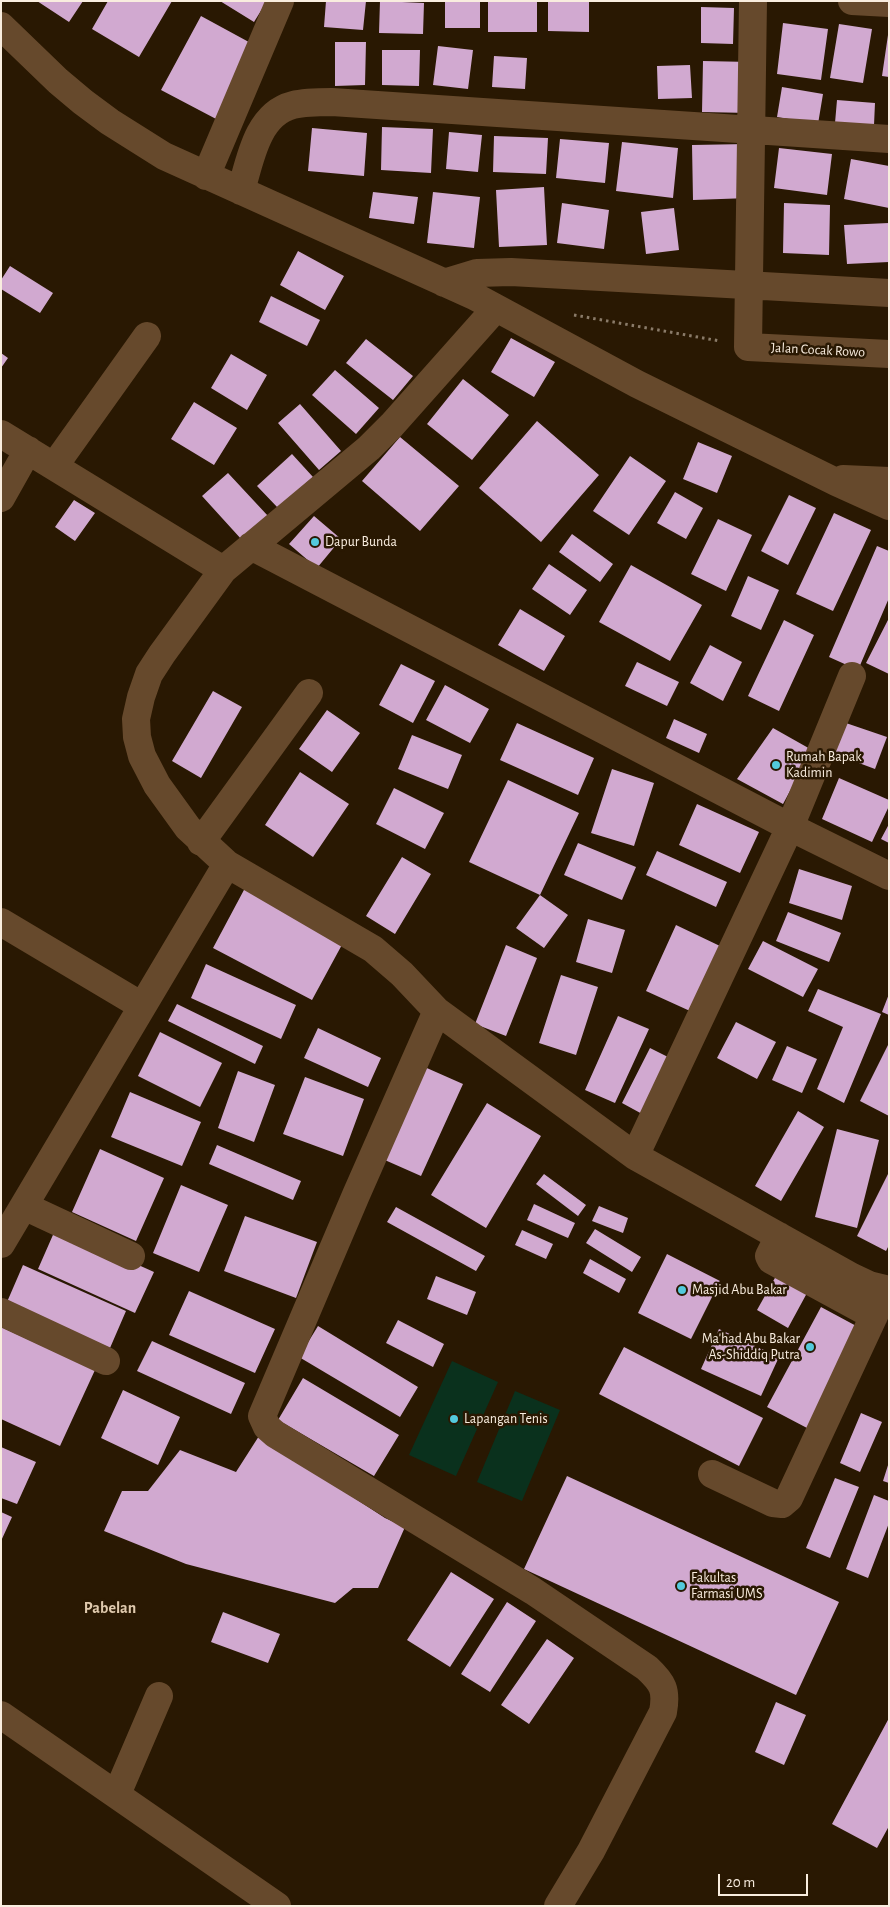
<!DOCTYPE html>
<style>
body{margin:0}
#map{position:relative;width:890px;height:1907px;overflow:hidden;background:#291802;font-family:"Alegreya Sans",sans-serif}
canvas{display:block}
.frame{position:absolute;inset:0;border:2px solid #f9eddf;pointer-events:none}
.scale{position:absolute;left:718px;top:1874px;width:90px;height:22px;box-sizing:border-box;border:2px solid #f9eddf;border-top:0;padding-left:6px;font-size:15px;line-height:18px;white-space:nowrap;color:#f9eddf;-webkit-text-stroke:4px #291802;paint-order:stroke}
</style>
<div id="map">
<canvas width="890" height="1907"></canvas>
<div class="frame"></div>
<div class="scale">20 m</div>
</div>
<script>
const ctx = document.querySelector('canvas').getContext('2d');
ctx.lineJoin = 'round';
function paint(path, color) {
  ctx.fillStyle = color;
  ctx.fill(path, 'evenodd');
}
function trace(path, color, width, dash) {
  ctx.strokeStyle = color;
  ctx.lineWidth = width;
  ctx.lineCap = dash ? 'butt' : 'round';
  ctx.setLineDash(dash || []);
  ctx.stroke(path);
}
function label(font, color, halo, rows, align = 'center') {
  ctx.font = font + ' "Alegreya Sans",sans-serif';
  ctx.lineWidth = 5;
  ctx.setLineDash([]);
  ctx.textBaseline = 'middle';
  ctx.strokeStyle = halo;
  ctx.fillStyle = color;
  for (const [text, x, y, turn = 0] of rows) {
    ctx.save();
    ctx.translate(x, y);
    ctx.rotate((+turn || 0) * Math.PI / 180);
    ctx.textAlign = isNaN(turn) ? turn : align;
    if (halo) ctx.strokeText(text, 0, 0);
    ctx.fillText(text, 0, 0);
    ctx.restore();
  }
}
const green = new Path2D(`
 M452,1361L498,1382L456,1476L409,1455Z
 M515,1391L560,1410L522,1501L477,1482Z`);
const building = new Path2D(`
 M37,1H83L69,22Z
 M108,1H172L139,57L92,29Z
 M220,1H267L254,22Z
 M326,1H366L363,30L324,27Z
 M380,1L424,3L423,34L379,33Z
 M445,1H480V28H445Z
 M488,1H537V32H488Z
 M548,1H589V32L548,31Z
 M701,7L734,8L733,44L701,43Z
 M201,16L258,47L218,120L161,90Z
 M783,23L828,29L821,80L777,74Z
 M839,24L872,29L863,83L830,78Z
 M888,35H889V77L882,76Z
 M335,42H366L365,85L335,86Z
 M438,46L473,50L468,89L433,85Z
 M382,50H420L419,86L382,85Z
 M494,56L527,58L525,89L492,87Z
 M703,61L751,62L750,113L702,112Z
 M690,65L692,98L658,99L657,66Z
 M782,87L823,94L818,124L777,117Z
 M837,100L875,103L874,125L835,123Z
 M382,127L433,129L431,173L381,170Z
 M312,128L367,133L364,176L308,171Z
 M449,132L482,135L478,172L446,169Z
 M494,136L548,138L546,174L493,172Z
 M560,139L609,143L605,183L556,178Z
 M622,142L678,148L673,198L616,191Z
 M747,144L749,198L693,200L692,145Z
 M779,148L832,154L827,195L774,188Z
 M851,159L889,166V208L844,199Z
 M544,187L547,245L499,247L496,190Z
 M373,192L418,197L414,224L369,218Z
 M433,192L480,197L474,248L427,243Z
 M562,203L609,210L604,249L557,243Z
 M784,203L830,205L829,255L783,253Z
 M674,208L679,250L646,254L641,212Z
 M889,223V262L847,264L844,225Z
 M298,251L344,276L325,310L280,285Z
 M10,266L53,293L40,313L1,289V280Z
 M271,296L320,320L307,346L259,322Z
 M511,338L555,362L534,397L491,372Z
 M366,339L413,376L393,400L346,363Z
 M1,353L8,358L1,368Z
 M231,354L267,375L247,410L211,388Z
 M335,370L379,408L356,434L312,395Z
 M463,379L509,415L472,460L427,424Z
 M194,402L237,428L214,465L171,439Z
 M300,404L341,451L319,470L278,423Z
 M537,421L599,475L541,542L479,488Z
 M400,437L459,486L420,531L362,481Z
 M698,442L732,456L717,493L683,479Z
 M292,454L313,477L278,508L257,486Z
 M630,456L666,481L629,535L593,511Z
 M228,473L268,516L242,540L202,496Z
 M675,492L703,508L686,539L657,523Z
 M789,495L816,508L788,565L761,551Z
 M74,500L95,513L75,541L55,527Z
 M834,513L871,530L833,611L796,594Z
 M314,516L341,539L317,568L289,544Z
 M718,519L752,535L726,591L691,574Z
 M572,534L613,564L600,582L559,552Z
 M877,546L889,551V598L858,670L829,657Z
 M549,564L587,590L570,615L532,589Z
 M631,565L702,605L670,661L599,622Z
 M748,576L779,590L761,630L731,616Z
 M520,609L565,636L544,671L498,645Z
 M889,618V674L866,663Z
 M784,620L814,635L779,711L748,696Z
 M710,645L742,662L723,701L690,683Z
 M637,662L679,682L667,706L625,686Z
 M401,664L435,681L413,723L379,705Z
 M445,685L489,709L470,743L426,720Z
 M213,691L242,707L201,778L172,761Z
 M327,710L360,733L332,772L299,749Z
 M674,719L707,734L699,753L666,738Z
 M843,722L887,737L875,769L832,753Z
 M517,723L594,758L578,795L500,760Z
 M773,728L812,750L783,804L737,779Z
 M412,735L462,755L448,789L398,769Z
 M612,769L654,783L634,846L591,833Z
 M300,772L349,804L313,857L265,825Z
 M839,778L889,800V806L872,842L822,819Z
 M508,780L579,813L540,895L469,862Z
 M394,788L444,813L425,849L376,824Z
 M697,804L759,832L740,873L679,845Z
 M889,824V843L881,839Z
 M578,843L636,867L622,900L564,875Z
 M657,851L727,882L716,907L646,875Z
 M402,857L431,874L395,934L366,916Z
 M799,869L852,886L842,920L789,903Z
 M245,888L344,941L312,1000L213,948Z
 M540,895L568,915L544,948L516,928Z
 M788,912L841,933L829,962L776,941Z
 M588,919L625,930L612,973L576,962Z
 M676,925L720,946L690,1011L646,991Z
 M763,941L818,969L803,997L748,969Z
 M506,945L537,958L506,1036L475,1024Z
 M206,964L296,1005L281,1039L191,998Z
 M561,975L598,987L576,1055L539,1043Z
 M818,989L881,1014L844,1103L817,1089L843,1027L808,1011Z
 M889,994V1015L882,1012Z
 M177,1004L263,1046L255,1064L168,1021Z
 M618,1016L649,1029L615,1103L585,1090Z
 M736,1022L776,1042L757,1079L717,1058Z
 M318,1028L381,1058L368,1087L304,1058Z
 M160,1032L222,1063L200,1107L138,1076Z
 M889,1043V1116L860,1101Z
 M787,1046L817,1059L802,1093L772,1080Z
 M650,1048L672,1059L644,1115L622,1103Z
 M420,1065L463,1084L421,1176L378,1157Z
 M238,1071L275,1085L254,1142L218,1128Z
 M305,1077L364,1099L343,1156L283,1134Z
 M130,1092L201,1122L182,1166L111,1137Z
 M487,1103L541,1136L486,1228L431,1195Z
 M798,1111L824,1127L781,1201L755,1186Z
 M837,1129L879,1140L857,1228L815,1217Z
 M217,1145L301,1181L293,1200L209,1164Z
 M100,1149L164,1178L136,1241L72,1212Z
 M889,1172V1245L886,1251L857,1236Z
 M544,1174L586,1205L578,1216L536,1184Z
 M181,1185L228,1205L199,1272L153,1253Z
 M534,1204L575,1223L568,1238L527,1220Z
 M599,1206L628,1218L623,1233L592,1221Z
 M396,1207L485,1256L476,1271L387,1222Z
 M245,1216L317,1242L296,1298L224,1271Z
 M56,1228L154,1272L135,1313L38,1269Z
 M595,1229L641,1257L632,1272L586,1243Z
 M522,1230L553,1244L546,1259L515,1245Z
 M667,1254L720,1281L691,1339L638,1313Z
 M590,1259L626,1279L619,1293L583,1273Z
 M23,1265L126,1311L110,1348L7,1302Z
 M436,1276L476,1292L467,1315L427,1299Z
 M776,1276L807,1293L788,1328L757,1310Z
 M189,1291L275,1329L255,1373L169,1335Z
 M821,1307L860,1328L807,1428L767,1407Z
 M398,1320L444,1344L433,1367L386,1343Z
 M318,1326L418,1387L400,1417L299,1357Z
 M1,1327L95,1370L60,1446L1,1419Z
 M719,1329L779,1357L761,1396L701,1369Z
 M152,1341L245,1383L231,1414L137,1371Z
 M624,1347L763,1418L739,1466L599,1394Z
 M303,1378L399,1435L374,1476L278,1420Z
 M123,1390L180,1417L158,1465L101,1438Z
 M861,1413L882,1422L860,1472L840,1463Z
 M259,1436L385,1518L405,1527L378,1588H353L335,1603L186,1564L104,1531L122,1491H148L180,1450L236,1472Z
 M1,1447L36,1462L17,1504L1,1498Z
 M889,1462V1483L883,1481Z
 M567,1476L839,1602L796,1695L524,1569Z
 M835,1478L859,1487L830,1558L806,1548Z
 M874,1495L889,1501V1523L868,1578L846,1569Z
 M1,1512L12,1517L1,1541Z
 M451,1572L494,1599L450,1667L407,1640Z
 M507,1602L536,1621L490,1692L461,1674Z
 M223,1612L280,1634L268,1663L211,1642Z
 M547,1639L574,1658L529,1724L501,1705Z
 M776,1702L806,1715L784,1765L755,1752Z
 M889,1718V1826L877,1848L832,1824Z`);
const path = new Path2D(`
 M574,315L720,341`);
const minor = new Path2D(`
 M753,1L748,347L889,354
 M852,1L889,3
 M1,26L58,81L83,102L110,122L164,156L474,296L637,384L836,482L889,506
 M206,176L280,1
 M241,191C250,160 257,114 293,105C305,102 319,102 332,102L889,139
 M444,283L477,273L511,272L889,293
 M496,308L392,425L369,448L223,570L162,654L149,674L141,697L136,719L137,737L142,756L157,785L188,828L227,864L373,949L402,974L437,1011L635,1156L852,1277L869,1285L889,1290
 M1,434L223,570
 M55,465L147,336
 M843,479L889,481
 M1,498L28,450
 M251,546L790,827L889,876
 M201,842L309,693
 M1,922L142,1006
 M437,1011L356,1195L262,1416L267,1427L275,1434L533,1591L647,1668C663,1683 667,1690 663,1712L591,1851L558,1906
 M635,1156L790,827L852,676
 M24,1206L131,1256
 M779,1236L769,1256L771,1260L874,1316
 M1,1244L227,864
 M1,1312L106,1361
 M712,1474L773,1503L782,1504L789,1498L886,1290
 M1,1715L277,1906
 M117,1794L159,1696`);
const markers = [
 [315,542,5,"#53cadc"],
 [776,765,5,"#53cadc"],
 [682,1290,5,"#53cadc"],
 [810,1347,5,"#53cadc"],
 [454,1419,5,"#53cadc"],
 [681,1586,5,"#53cadc"]
];
const streetNames = [
 ["Jalan Cocak Rowo",818,350,3]
];
const poiNames = [
 ["Dapur Bunda",325,542],
 ["Rumah Bapak",786,757],
 ["Kadimin",786,773],
 ["Masjid Abu Bakar",692,1290],
 ["Ma'had Abu Bakar",800,1339,"right"],
 ["As-Shiddiq Putra",800,1355,"right"],
 ["Lapangan Tenis",464,1419],
 ["Fakultas",691,1578],
 ["Farmasi UMS",691,1594]
];
const quarterNames = [
 ["Pabelan",110,1608]
];
paint(green, '#0a311d');
paint(building, '#d1a9d0');
trace(path, '#8a7b69', 3, [2.5, 4]);
trace(minor, '#66492c', 28);
for (const [x, y, r, color] of markers) {
  const dot = new Path2D();
  dot.arc(x, y, r, 0, 2 * Math.PI);
  ctx.fillStyle = color;
  ctx.fill(dot);
  trace(dot, '#291802', 2);
}
label('14px', '#f9eddf', '#291802', streetNames);
label('14px', '#f9eddf', '#291802', poiNames, 'left');
label('bold 16px', '#dfc9ad', '#291802', quarterNames);
</script>
